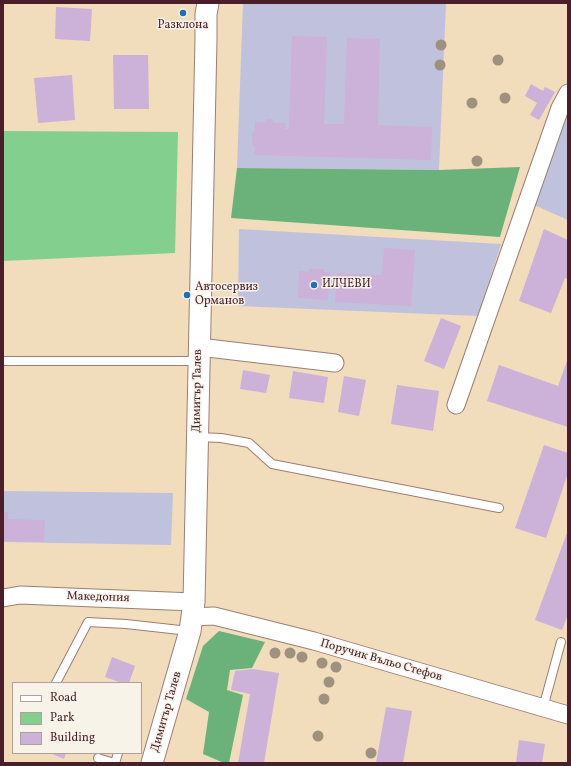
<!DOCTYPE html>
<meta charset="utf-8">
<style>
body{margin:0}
#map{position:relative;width:571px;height:766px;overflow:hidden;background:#f1dcbc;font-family:Vollkorn,serif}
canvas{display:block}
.frame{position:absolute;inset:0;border:4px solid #4a1f2b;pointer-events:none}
.legend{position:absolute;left:12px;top:682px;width:130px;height:72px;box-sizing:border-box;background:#f7f3e8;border:1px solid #b29e9c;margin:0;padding:5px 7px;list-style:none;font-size:12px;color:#4a1f2b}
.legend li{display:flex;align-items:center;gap:8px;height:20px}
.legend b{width:20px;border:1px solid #b29e9c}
</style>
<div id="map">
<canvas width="571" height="766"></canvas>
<div class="frame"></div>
<ul class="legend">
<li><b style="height:5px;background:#fff"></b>Road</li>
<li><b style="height:11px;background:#83d08e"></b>Park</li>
<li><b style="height:11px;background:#ccb1d9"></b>Building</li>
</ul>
</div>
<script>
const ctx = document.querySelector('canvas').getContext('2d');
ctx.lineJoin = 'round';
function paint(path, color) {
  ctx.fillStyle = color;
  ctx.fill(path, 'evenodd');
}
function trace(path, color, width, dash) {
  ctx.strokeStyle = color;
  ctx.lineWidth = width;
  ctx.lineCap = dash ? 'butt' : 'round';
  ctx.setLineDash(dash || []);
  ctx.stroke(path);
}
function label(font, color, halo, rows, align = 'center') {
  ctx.font = font + ' Vollkorn,serif';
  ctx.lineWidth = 3;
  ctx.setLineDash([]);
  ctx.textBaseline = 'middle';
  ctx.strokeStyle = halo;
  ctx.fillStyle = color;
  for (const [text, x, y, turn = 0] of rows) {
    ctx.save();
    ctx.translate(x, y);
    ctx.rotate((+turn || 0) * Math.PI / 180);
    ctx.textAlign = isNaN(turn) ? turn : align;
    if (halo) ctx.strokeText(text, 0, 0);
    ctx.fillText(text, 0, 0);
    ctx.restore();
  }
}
const industrial = new Path2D(`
 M243,3H446L439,170L237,168Z
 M568,109V220L534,205Z
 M239,229L501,244L478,316L238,306Z
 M3,491L173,493L171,545L3,542Z`);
const green = new Path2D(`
 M3,131L178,132L175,253L3,261Z`);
const forest = new Path2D(`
 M520,167L500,237L231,218L237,168L439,170Z
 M219,631L265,642L252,668L230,670L227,690L243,695L229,763H224L203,754L209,712L186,699L203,646Z`);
const building = new Path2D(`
 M56,7L92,9L90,41L55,39Z
 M292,36L327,37L324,124H344L347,38L380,39L378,125L432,127L431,160L254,155L255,147L252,144V135L255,129V122H265L267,119H271L275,123H286L285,129H289Z
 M113,55H148L149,109H114Z
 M72,75L75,120L38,123L34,78Z
 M531,84L543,91L545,87L555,92L539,120L530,115L537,103L525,96Z
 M544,229L568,240V279L565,278L551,313L519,301Z
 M384,248L415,250L411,306L335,302L337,273L382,275Z
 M309,269H324V272H330L328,300L298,298L299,271L309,272Z
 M441,318L461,326L444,369L424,361Z
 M568,358V427L487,401L499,365L558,386Z
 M243,370L270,375L266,393L240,389Z
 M293,371L328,377L324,403L289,398Z
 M344,376L366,380L359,416L338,412Z
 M397,385L439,391L433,431L391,424Z
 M544,445L568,453V473L546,538L515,528Z
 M3,512H8V519L45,520L44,542L3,541Z
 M568,530V614L562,630L535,620Z
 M112,657L135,666L129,683H122L105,677Z
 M253,669L279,673L264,763H238L250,694L231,690L235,671Z
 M386,707L412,711L403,763H376Z
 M519,740L545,744L542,763H516Z
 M50,753H66L64,759Z`);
const service = new Path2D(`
 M3,361H198
 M198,437L221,438L249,443L272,464L499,508
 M56,683L88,622L126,624L189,631
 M543,708L561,642
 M98,758L114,763
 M115,763L118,753`);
const minor = new Path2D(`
 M199,347L335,363
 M456,405L560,108L568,93
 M3,598L20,595L194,602
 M192,617L214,616L314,641L568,715`);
const tertiary = new Path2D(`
 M152,763L190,631L194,602L206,39V14L208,3`);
const trees = [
 [441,45],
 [498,60],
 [440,65],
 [505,98],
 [472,103],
 [477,161],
 [275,653],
 [290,653],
 [302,657],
 [322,663],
 [336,667],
 [329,682],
 [324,699],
 [318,736],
 [371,753]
];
const markers = [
 [183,13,4,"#1f6fb2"],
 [314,285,4,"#1f6fb2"],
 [187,295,4,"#1f6fb2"]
];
const poiNames = [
 ["Разклона",183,26,"center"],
 ["ИЛЧЕВИ",322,285],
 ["Автосервиз",195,288],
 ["Орманов",195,302]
];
const streetNames = [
 ["Димитър Талев",198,391,-89],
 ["Македония",98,598,2],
 ["Поручик Въльо Стефов",381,661,16],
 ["Димитър Талев",167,712,-74]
];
paint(industrial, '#c0c2dd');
paint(green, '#83d08e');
paint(forest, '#6ab279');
paint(building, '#ccb1d9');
trace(service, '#9e7e74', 10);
trace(minor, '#9e7e74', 19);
trace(tertiary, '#9e7e74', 23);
trace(service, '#fff', 8);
trace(minor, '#fff', 17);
trace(tertiary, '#fff', 21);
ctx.fillStyle = '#9e917d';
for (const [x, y] of trees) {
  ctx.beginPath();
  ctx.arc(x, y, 5.5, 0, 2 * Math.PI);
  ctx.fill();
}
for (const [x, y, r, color] of markers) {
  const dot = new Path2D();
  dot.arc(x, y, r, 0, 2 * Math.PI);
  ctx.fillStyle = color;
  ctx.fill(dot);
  trace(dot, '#f7f3e8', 1.5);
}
label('12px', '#4a1f2b', '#f7f3e8', poiNames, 'left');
label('12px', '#4a1f2b', '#f7f3e8', streetNames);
</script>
